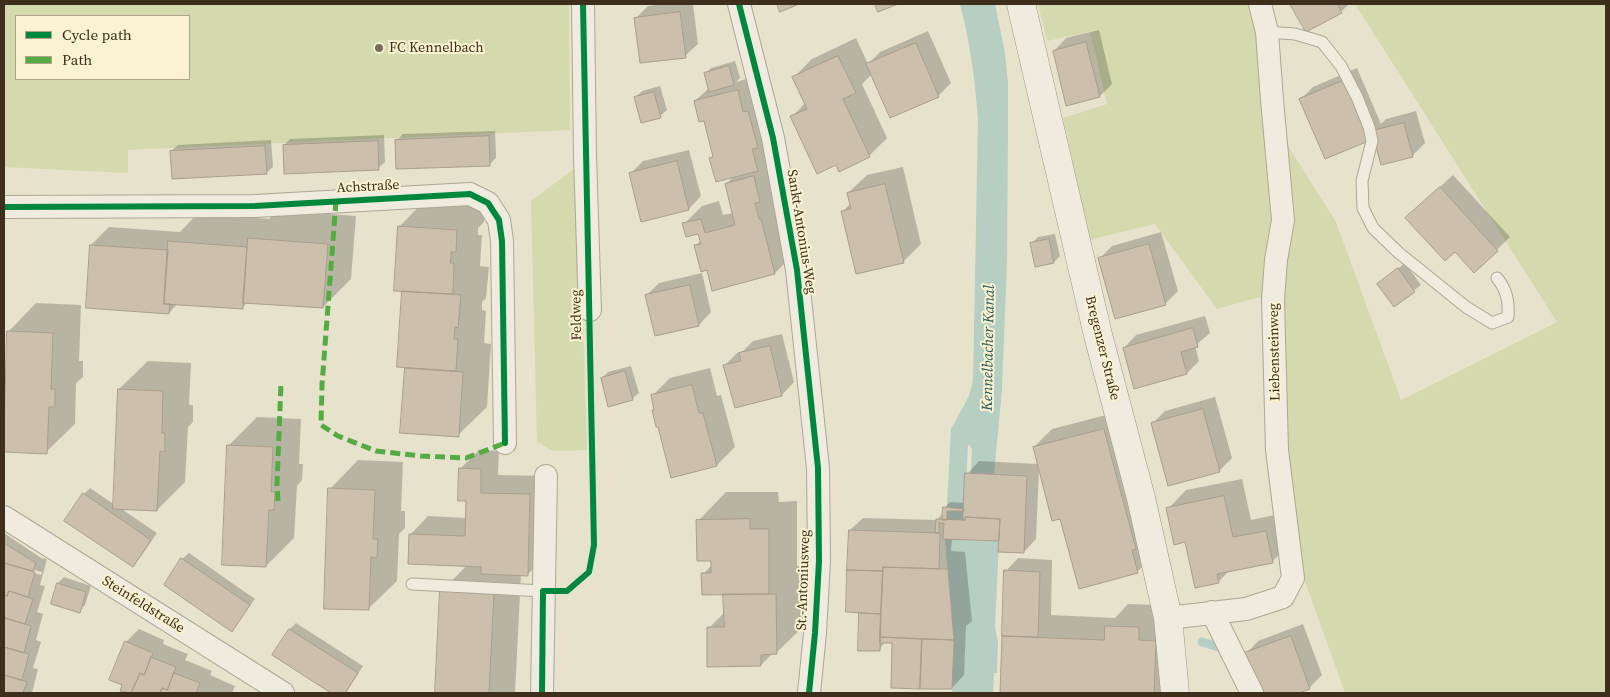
<!DOCTYPE html>
<meta charset="utf-8">
<style>
body{margin:0}
#map{position:relative;width:1610px;height:697px;overflow:hidden;background:#e7e2cc;font-family:"Source Serif 4",serif}
canvas{display:block}
.frame{position:absolute;inset:0;border:5px solid #3d2f1c;pointer-events:none}
.legend{position:absolute;left:15px;top:15px;width:175px;height:65px;box-sizing:border-box;background:#faf2d1;border:1px solid #aea489;margin:0;padding:6px 9px;list-style:none;font-size:15px;color:#3d2f1c}
.legend li{display:flex;align-items:center;gap:10px;height:25px}
.legend b{width:25px;border:1px solid #aea489}
</style>
<div id="map">
<canvas width="1610" height="697"></canvas>
<div class="frame"></div>
<ul class="legend">
<li><b style="height:6px;background:#00873e"></b>Cycle path</li>
<li><b style="height:6px;background:#55ab43"></b>Path</li>
</ul>
</div>
<script>
const ctx = document.querySelector('canvas').getContext('2d');
ctx.lineJoin = 'round';
function paint(path, color) {
  ctx.fillStyle = color;
  ctx.fill(path, 'evenodd');
}
function trace(path, color, width, dash) {
  ctx.strokeStyle = color;
  ctx.lineWidth = width;
  ctx.lineCap = dash ? 'butt' : 'round';
  ctx.setLineDash(dash || []);
  ctx.stroke(path);
}
function label(font, color, halo, rows, align = 'center') {
  ctx.font = font + ' "Source Serif 4",serif';
  ctx.lineWidth = 4;
  ctx.setLineDash([]);
  ctx.textBaseline = 'middle';
  ctx.strokeStyle = halo;
  ctx.fillStyle = color;
  for (const [text, x, y, turn = 0] of rows) {
    ctx.save();
    ctx.translate(x, y);
    ctx.rotate((+turn || 0) * Math.PI / 180);
    ctx.textAlign = isNaN(turn) ? turn : align;
    if (halo) ctx.strokeText(text, 0, 0);
    ctx.fillText(text, 0, 0);
    ctx.restore();
  }
}
const green = new Path2D(`
 M4,4H569L570,130L128,150V173L4,167ZM16,16H189V79H16Z
 M1038,4H1251L1258,34L1265,109L1336,222L1401,400L1557,322L1355,4H1606V693H1345L1302,573L1263,296L1217,309L1155,224L1089,240L1063,118L1107,104L1090,32L1047,41Z
 M578,166L587,450L553,451L537,442L531,201Z`);
const water = new Path2D(`
 M960,4H995L1005,53L1008,84V128L1007,261L1002,390L994,474L971,473L972,450L970,445L968,446L963,540L999,541L995,627L998,642L997,673H994L993,693H952L954,640L945,543L951,429L969,396L973,381L978,119C975,80 970,42 960,4Z`);
const shadow = new Path2D(`
 M665,4H693L698,44L685,56L636,18L648,6Z
 M1291,4H1349L1341,12L1306,31Z
 M1099,30L1112,84L1100,96L1067,104L1054,51L1066,38Z
 M928,31L951,83L938,96L891,117L872,74L862,84L887,138L869,156L836,164L792,117L805,103L794,77L812,59L856,38L868,64L880,52Z
 M735,61L740,78L736,82L750,78L793,255L775,273L713,289L708,269L695,246L701,240L699,233L684,224L702,206L719,201L723,215L733,213L726,184L734,176L711,158L714,156L705,119L695,101L709,88L705,74L711,68Z
 M1357,68L1381,124L1386,119L1416,111L1425,143L1412,156L1374,134L1301,99L1313,87Z
 M660,86L667,110L660,116L636,97L642,91Z
 M495,131L496,158L490,164L396,141L403,134Z
 M384,135L385,162L378,168L284,145L290,139Z
 M271,140L273,167L266,173L171,151L178,145Z
 M689,150L701,196L689,209L631,173L643,161Z
 M903,167L921,244L903,262L842,212L851,203L848,193L867,175Z
 M1453,175L1510,237L1474,272L1420,205Z
 M427,198L485,202L484,222L478,228V235H482L480,266L489,267L486,298L482,302V310L486,311L484,343L491,344L487,407L458,435L402,432L406,366L404,290L399,227Z
 M277,210L356,216L351,279L323,307L248,302L242,308L178,303L169,313L91,245L109,227L180,232L198,213L269,219Z
 M1161,232L1178,291L1165,304L1100,258L1112,246Z
 M1055,234L1060,256L1054,262L1031,244L1038,237Z
 M1405,263L1421,285L1394,306L1378,284Z
 M702,273L711,312L699,325L656,335L647,295L659,283Z
 M36,303L81,305L79,361H83V377L76,383L75,424L46,452L4,451L8,332Z
 M1205,316L1210,333L1195,346L1199,361L1187,373L1124,348L1136,335Z
 M782,334L794,382L782,395L735,407L725,365L737,353L743,351L753,341Z
 M148,361L191,363L189,405H193V422L188,427L185,482L157,510L120,508L157,533L139,559L133,566L84,494L90,488L115,505L119,389Z
 M631,366L639,393L632,399L602,378L608,372Z
 M710,368L717,396L721,395L735,447L717,465L659,425L653,411L655,408L652,396L670,378Z
 M1215,397L1232,458L1219,471L1152,424L1165,411Z
 M1122,411L1155,554L1137,572L1061,517L1039,468L1036,539L1024,552L1000,540L952,538L951,551L965,552L972,621L966,626L964,675L952,688L894,642H885L879,650L861,613L863,612L850,530L863,518L936,520L944,513V508L950,502L965,503L967,474L979,461L1039,464L1034,447L1052,429Z
 M257,417L301,419L299,464H303L302,480L297,486L294,538L266,566L228,446Z
 M479,450L499,451L498,475L548,476L546,556L528,574H521L515,693H436L442,591L467,565L410,535L428,516L467,518V500L460,469Z
 M358,460L403,462L401,511H405V528L399,534L397,581L368,609L330,489Z
 M1242,479L1251,520L1284,513L1290,543L1272,562L1230,570L1218,582L1186,541L1168,509L1186,490Z
 M726,492H778L779,502L797,501V566H804L805,625L776,653H773L761,665L709,628L725,612L724,593L703,574L712,565V560L698,521Z
 M4,533L41,558L47,559L40,585L45,586L37,612L43,614L36,640L41,642L33,668L38,669L32,693H4V564L41,575L42,572L4,561Z
 M189,553L255,599L232,630L182,559Z
 M1018,558L1052,560L1051,615L1115,618L1128,604L1161,605L1175,693H1001L1006,571Z
 M64,577L91,586L85,605L79,611L58,583Z
 M296,623L363,666L346,693H333L274,655L290,629Z
 M1303,624L1322,675L1309,688L1295,693H1260L1246,654L1258,641Z
 M139,629L164,640L163,644L188,654L185,660L212,671L210,675L235,686L232,693H128L121,691L124,684L126,642Z`);
const stream = new Path2D(`
 M1202,642L1222,648L1224,654`);
const building = new Path2D(`
 M777,4H799L780,12Z
 M875,4H898L878,12Z
 M1290,4H1337L1342,13L1306,32Z
 M680,12L686,58L640,63L634,18Z
 M1086,42L1100,97L1066,106L1053,51Z
 M916,43L939,97L890,118L866,64Z
 M838,56L856,93L843,99L870,157L839,172L836,165L817,174L790,116L807,109L792,77Z
 M729,66L734,85L709,92L704,73Z
 M1345,80L1371,140L1325,159L1299,99Z
 M738,90L743,112L748,111L758,148L752,149L758,171L716,182L709,158L713,157L704,121L699,122L694,101Z
 M654,92L661,118L641,123L634,97Z
 M1404,123L1413,157L1381,165L1372,131Z
 M489,136L490,166L396,169L395,140Z
 M378,141L379,170L284,174L283,145Z
 M265,146L267,174L172,179L170,151Z
 M677,161L689,210L641,222L629,173Z
 M754,176L760,202L755,203L759,219H761L775,274L712,291L707,270L701,272L694,245L701,244L698,234L686,237L682,223L701,219L705,233L735,225L725,184Z
 M885,184L904,263L856,274L841,211L851,209L847,193Z
 M1440,187L1498,251L1474,273L1455,252L1445,261L1405,218Z
 M398,226L457,230L456,252H451V257L450,263H454L453,294L394,291Z
 M248,238L328,244L323,308L243,303Z
 M1049,239L1054,263L1035,267L1030,243Z
 M168,241L247,247L243,309L164,304Z
 M1149,244L1166,305L1115,319L1098,258Z
 M90,245L168,250L164,304H170L169,314L86,308Z
 M1398,268L1415,292L1394,307L1377,284Z
 M690,285L699,326L655,336L645,295Z
 M402,291L461,295L458,328L455,327L454,339H458L456,371L397,367Z
 M1193,328L1198,347L1181,352L1187,374L1134,389L1123,348Z
 M7,331L53,333L51,389H55V407H49L47,454L4,452Z
 M770,346L782,396L735,408L723,365L741,361L739,353Z
 M405,368L463,372L459,437L400,433Z
 M625,371L633,400L608,407L601,378Z
 M692,385L699,413H703L717,466L671,478L658,427H656L652,410H654L651,395Z
 M118,389L163,391L162,433H165V452L160,451L157,511L113,509Z
 M1203,409L1220,472L1168,486L1151,423Z
 M1104,429L1136,549L1132,550L1138,573L1079,589L1060,519L1052,521L1033,447Z
 M227,445L273,447L271,492H275L274,510H269L266,567L222,565Z
 M459,468L481,469V493L530,494L528,576L481,574V567L408,564L409,534L465,536L466,501H458Z
 M965,473L1027,476L1024,553L998,552L1000,519L965,517V520H963Z
 M328,488L375,490L373,539H378L377,558L371,557L369,610L324,609Z
 M83,493L151,540L133,567L64,521Z
 M1224,496L1233,537L1266,531L1273,563L1217,574L1219,583L1195,588L1185,542L1174,545L1166,508Z
 M943,507L964,509V511H947V520H942Z
 M965,517L1000,519L999,541L943,539L944,523H939V533H935L936,519L965,520Z
 M750,519V529H769V594L702,595L701,573H711V561H697L696,520Z
 M849,530L940,533L939,569L883,567V571L847,570Z
 M4,543L36,563L33,571L4,563Z
 M181,558L250,605L232,632L164,585Z
 M4,563L35,572L28,597L9,591L7,596L4,595Z
 M883,567L948,569L954,640L880,637Z
 M847,570L883,571L881,614L846,612Z
 M1004,570L1040,572L1038,637L1002,636Z
 M57,583L86,592L80,613L51,604Z
 M440,590L494,593L489,693H435Z
 M9,591L33,599L25,624L5,618L4,624V595L7,596Z
 M723,594H776L777,654L761,655V666L707,667V627H724Z
 M859,613L881,614L880,651H858Z
 M5,618L31,626L24,653L4,647Z
 M1105,626L1139,627V640L1156,641L1154,693H1000L1002,636L1104,640Z
 M289,629L358,673L345,693H331L272,655Z
 M1291,636L1310,689L1299,693H1259L1244,653Z
 M880,637L922,639L920,689L891,688L892,643H880Z
 M922,639L954,640L952,689H920Z
 M125,641L153,653L144,675L140,673L131,693L120,691L122,685L109,680Z
 M4,647L29,654L22,680L4,675Z
 M151,657L176,667L167,690L162,688L160,693H131L140,673L144,675Z
 M174,673L200,683L196,693H160L162,688L167,690Z
 M4,675L27,682L23,693H4Z`);
const lane = new Path2D(`
 M1267,32L1295,34L1322,42L1341,66L1357,97L1369,127L1372,141L1362,181L1363,208L1373,228L1399,253L1466,307L1492,323L1508,317C1509,302 1507,290 1497,278
 M412,584L543,591`);
const street = new Path2D(`
 M583,4L585,156L590,310
 M739,4L773,138L797,270L818,468L819,561L815,633L809,693
 M4,207L255,206L470,194L488,203L499,220L502,241L505,443
 M4,517L283,693
 M1212,612L1252,693
 M1168,618L1246,609L1283,597L1293,578L1277,450L1273,300L1276,260L1283,220L1272,100L1267,32L1260,4
 M542,693L546,476`);
const secondary = new Path2D(`
 M1021,4L1098,335L1141,498L1168,618L1175,693`);
const quiet = new Path2D(`
 M336,201L322,385L321,425L338,436L376,451L421,456L466,458L505,443
 M278,501L277,485L281,383`);
const cycleway = new Path2D(`
 M739,4L773,138L797,270L818,468L819,561L815,633L809,693
 M4,207L255,206L470,194L488,203L499,220L502,241L505,443
 M542,693L543,591H567L589,572L594,545L583,4`);
const markers = [
 [379,48,5,"#786e5a"]
];
const poiNames = [
 ["FC Kennelbach",389,48]
];
const streetNames = [
 ["Achstraße",368,187,-3],
 ["Sankt-Antonius-Weg",801,232,81],
 ["Feldweg",577,315,-91],
 ["Bregenzer Straße",1102,348,76],
 ["Liebensteinweg",1275,352,-91],
 ["St.-Antoniusweg",804,580,-88],
 ["Steinfeldstraße",143,605,32]
];
const waterNames = [
 ["Kennelbacher Kanal",989,348,-89]
];
paint(green, '#d4daad');
paint(water, '#b7cec2');
paint(shadow, '#0003');
trace(stream, '#b7cec2', 9);
paint(building, '#ccc0ac');
trace(building, '#a89d8b', 1);
trace(lane, '#aca695', 13);
trace(street, '#aca695', 24);
trace(secondary, '#9c9685', 29);
trace(lane, '#efebdf', 11);
trace(street, '#efebdf', 22);
trace(secondary, '#efebdf', 28);
trace(quiet, '#55ab43', 5, [10, 5]);
trace(cycleway, '#00873e', 6);
for (const [x, y, r, color] of markers) {
  const dot = new Path2D();
  dot.arc(x, y, r, 0, 2 * Math.PI);
  ctx.fillStyle = color;
  ctx.fill(dot);
  trace(dot, '#faf2d1', 2);
}
label('14px', '#3d2f1c', '#faf2d1', poiNames, 'left');
label('14px', '#3d2f1c', '#faf2d1', streetNames);
label('italic 15px', '#295d5e', '#faf2d1', waterNames);
</script>
